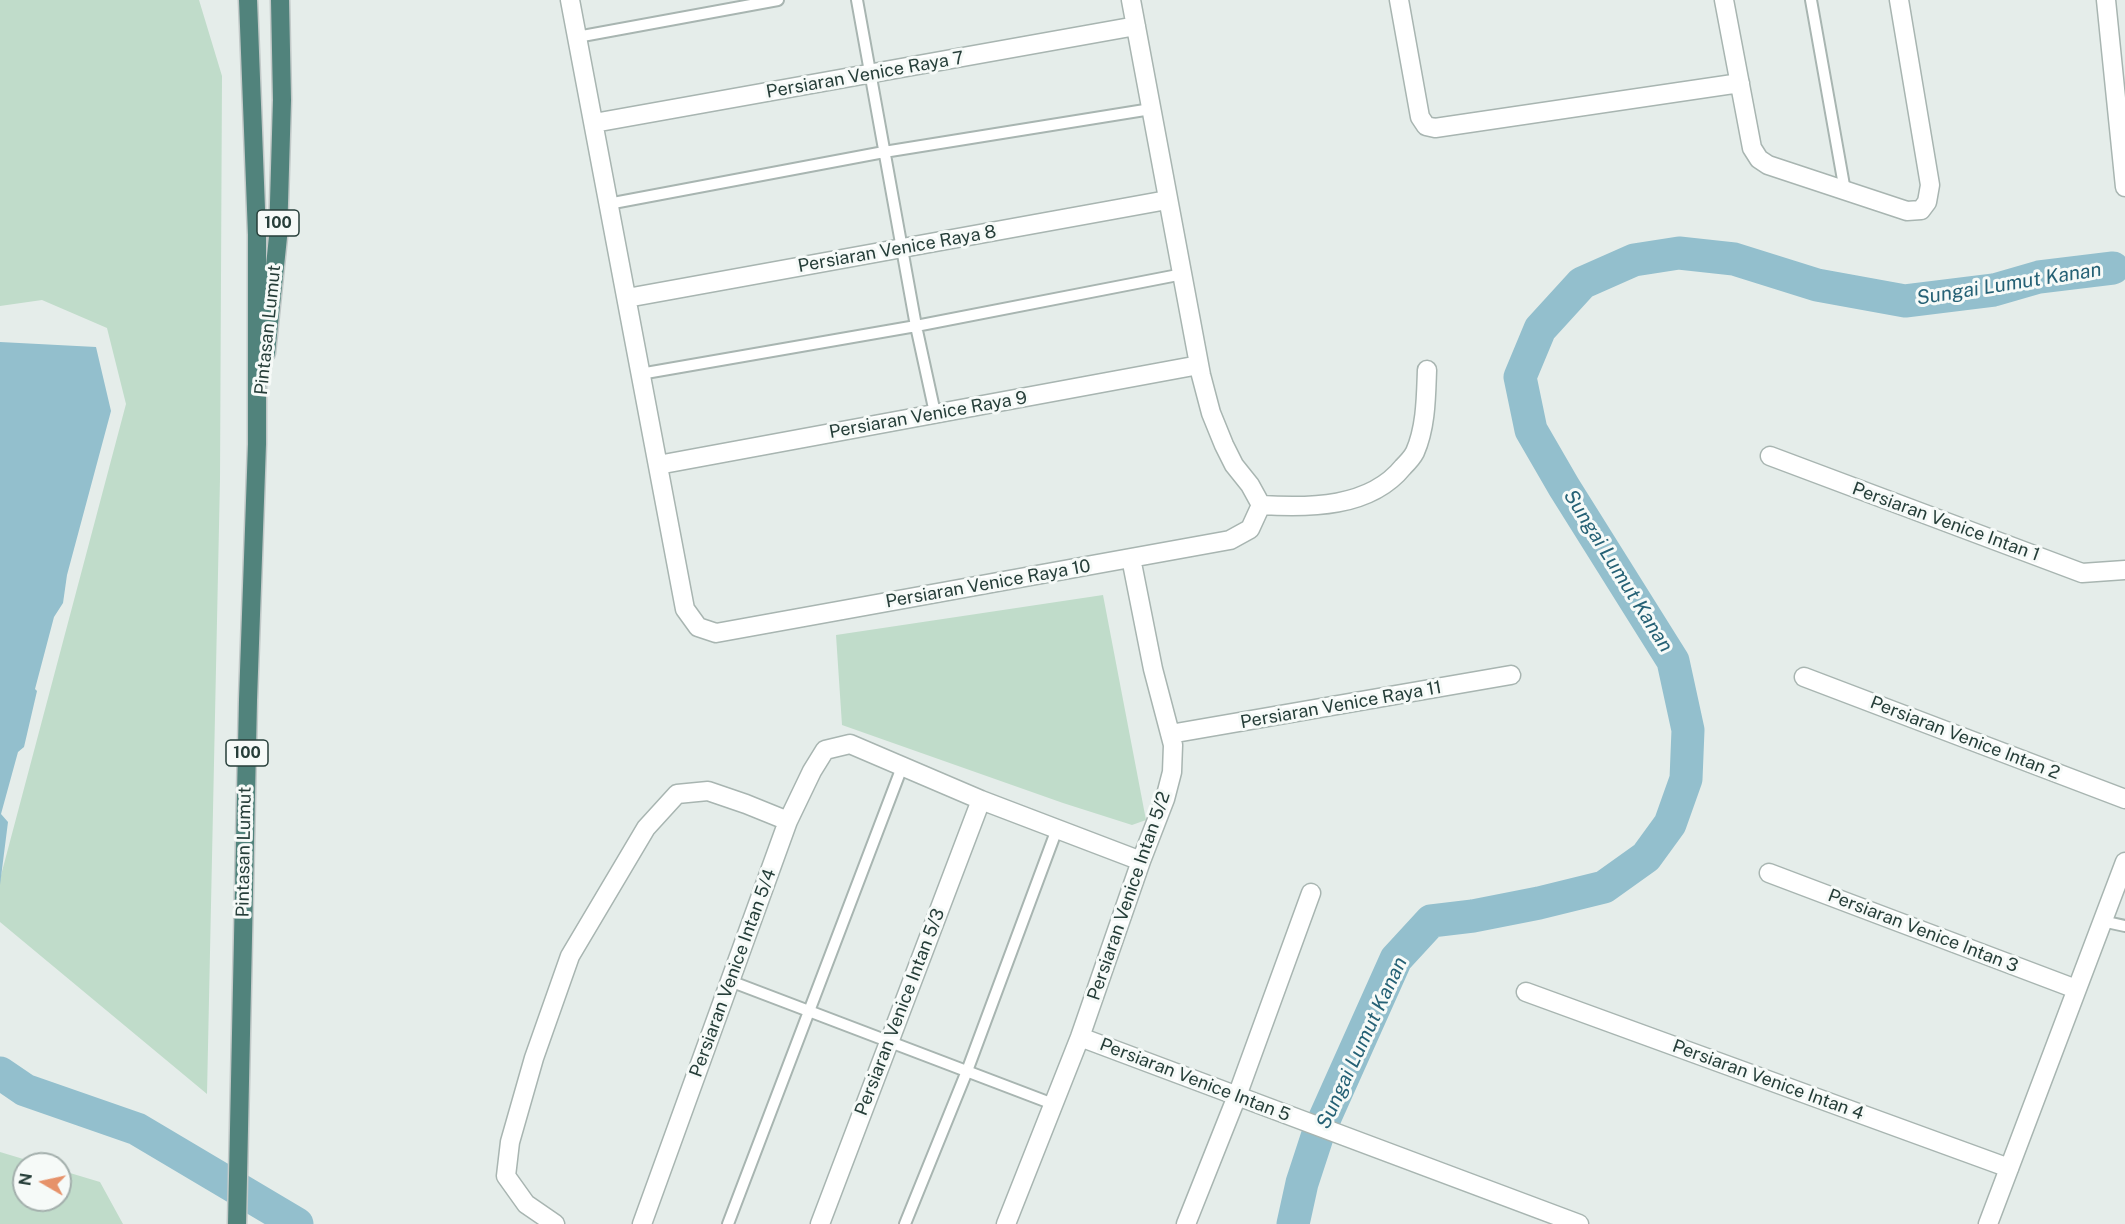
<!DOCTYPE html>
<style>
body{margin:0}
#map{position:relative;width:2125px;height:1224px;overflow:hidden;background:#e5edea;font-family:"Public Sans",sans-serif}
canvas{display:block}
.north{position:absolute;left:12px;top:1152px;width:60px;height:60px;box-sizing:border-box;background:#f6faf8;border:2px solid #a3afac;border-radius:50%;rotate:279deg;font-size:16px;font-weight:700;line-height:24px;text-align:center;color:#263e39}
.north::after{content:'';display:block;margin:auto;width:21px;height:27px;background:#e6926a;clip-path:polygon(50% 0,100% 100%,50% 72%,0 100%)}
</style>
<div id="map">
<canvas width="2125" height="1224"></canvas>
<div class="north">N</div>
</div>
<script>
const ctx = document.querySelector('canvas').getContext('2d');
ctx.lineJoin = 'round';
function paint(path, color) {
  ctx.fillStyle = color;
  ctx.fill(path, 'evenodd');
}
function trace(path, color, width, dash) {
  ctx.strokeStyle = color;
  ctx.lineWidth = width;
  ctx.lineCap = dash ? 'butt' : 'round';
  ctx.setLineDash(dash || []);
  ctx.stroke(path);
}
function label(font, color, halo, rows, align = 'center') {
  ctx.font = font + ' "Public Sans",sans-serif';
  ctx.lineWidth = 6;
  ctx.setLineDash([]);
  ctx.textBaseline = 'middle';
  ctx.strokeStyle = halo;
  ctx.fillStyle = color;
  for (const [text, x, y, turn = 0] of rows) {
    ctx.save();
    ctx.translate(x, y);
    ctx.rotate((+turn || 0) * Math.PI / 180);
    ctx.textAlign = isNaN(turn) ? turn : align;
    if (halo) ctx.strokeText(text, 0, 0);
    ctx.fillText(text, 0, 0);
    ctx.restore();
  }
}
const green = new Path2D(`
 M0,0H199L222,76L220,479L207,1094L0,922V879L126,404L107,328L42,300L0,306Z
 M1103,595L1146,820L1132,825L1063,803L842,725L836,635Z
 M0,1152L40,1164H24V1200H60V1170L100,1182L123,1224H0Z`);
const water = new Path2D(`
 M0,342L96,347L111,411L67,575L63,603L54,617L35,689L37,691L24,747L18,752L1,814L8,822L0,885Z`);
const river = new Path2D(`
 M0,1073L25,1090L137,1129L297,1224
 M1293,1224L1302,1183L1319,1131L1396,959L1431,921L1473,916L1539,903L1604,887L1646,857L1670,824L1686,779L1688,730L1673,661L1564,487L1531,430L1520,377L1540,329L1582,283L1634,260L1679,253L1734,259L1817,285L1905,301L1994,290L2039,277L2113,268`);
const service = new Path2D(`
 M857,0L916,326L935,413
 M1811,0L1845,191
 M577,37L778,0
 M608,204L884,152L1151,109
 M640,374L916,326L1183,274
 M2102,921L2125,926
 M730,981L1053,1104
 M728,1224L902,767
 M905,1224L967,1071L1057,829`);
const minor = new Path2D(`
 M570,0L685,609L698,627L716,633L1230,540L1250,529L1261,505
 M1131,0L1201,375L1211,413L1224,445L1234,465L1250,485L1261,505
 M1399,0L1420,117L1426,126L1435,128L1740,83
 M1724,0L1752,148L1759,159L1768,165L1907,211L1921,210L1927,202L1930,185L1899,0
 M594,123L1136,26
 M627,298L1167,200
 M1770,456L2082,573L2125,570
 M658,465L1199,365
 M1261,505C1309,508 1370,508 1403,467C1407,463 1412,458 1415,452C1426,427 1426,397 1427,370
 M1804,677L2125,799
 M1170,734L1511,675
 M1769,873L2076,989
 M1526,992L2009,1168
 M1080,1037L1579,1224
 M555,1224L526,1204L506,1176L510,1142L534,1058L570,956L646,828L677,794L708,791L746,804L788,821
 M642,1224L788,821L812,771L825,750L850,744L981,800L1141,861
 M820,1224L981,800
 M1006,1224L1080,1037L1141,861L1165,799L1172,772L1173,745L1153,669L1131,558
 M1186,1224L1237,1096L1311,893`);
const tertiary = new Path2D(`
 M2106,0L2125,187
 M1988,1224L2125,862`);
const trunk = new Path2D(`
 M266,353L278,237L282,100L280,0
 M237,1224L248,700L257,444V235L248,0`);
const shields = [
 [278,223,42],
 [247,753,42]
];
const shieldNames = [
 ["100",278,223],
 ["100",247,753]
];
const streetNames = [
 ["Persiaran Venice Raya 7",865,75,-10],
 ["Persiaran Venice Raya 8",897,249,-10],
 ["Pintasan Lumut",268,330,-84],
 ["Persiaran Venice Raya 9",928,415,-10],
 ["Persiaran Venice Intan 1",1946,522,20],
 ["Persiaran Venice Raya 10",988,584,-10],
 ["Persiaran Venice Raya 11",1341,705,-10],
 ["Persiaran Venice Intan 2",1965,738,21],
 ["Pintasan Lumut",244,852,-89],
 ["Persiaran Venice Intan 5/2",1129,896,-71],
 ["Persiaran Venice Intan 3",1923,931,21],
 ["Persiaran Venice Intan 5/4",733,973,-70],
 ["Persiaran Venice Intan 5/3",900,1012,-69],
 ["Persiaran Venice Intan 5",1195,1080,21],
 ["Persiaran Venice Intan 4",1768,1080,20]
];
const waterNames = [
 ["Sungai Lumut Kanan",2009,284,-9],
 ["Sungai Lumut Kanan",1618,571,58],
 ["Sungai Lumut Kanan",1362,1043,-65]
];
paint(green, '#c0dcca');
paint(water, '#93bfcd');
trace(river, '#93bfcd', 33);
trace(service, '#a8b5b1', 14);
trace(minor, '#a8b5b1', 21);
trace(tertiary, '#a8b5b1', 21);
trace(trunk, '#c2c9c8', 21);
trace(service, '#fff', 10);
trace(minor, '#fff', 18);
trace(tertiary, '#fff', 18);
trace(trunk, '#51837c', 18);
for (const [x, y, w] of shields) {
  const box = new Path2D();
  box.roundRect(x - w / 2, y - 13, w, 26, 4.5);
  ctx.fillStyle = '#f6faf8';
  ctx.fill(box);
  trace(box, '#263e39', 1.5);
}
label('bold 16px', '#263e39', null, shieldNames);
label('18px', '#263e39', '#f6faf8', streetNames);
label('italic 20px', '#256175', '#f6faf8', waterNames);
</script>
